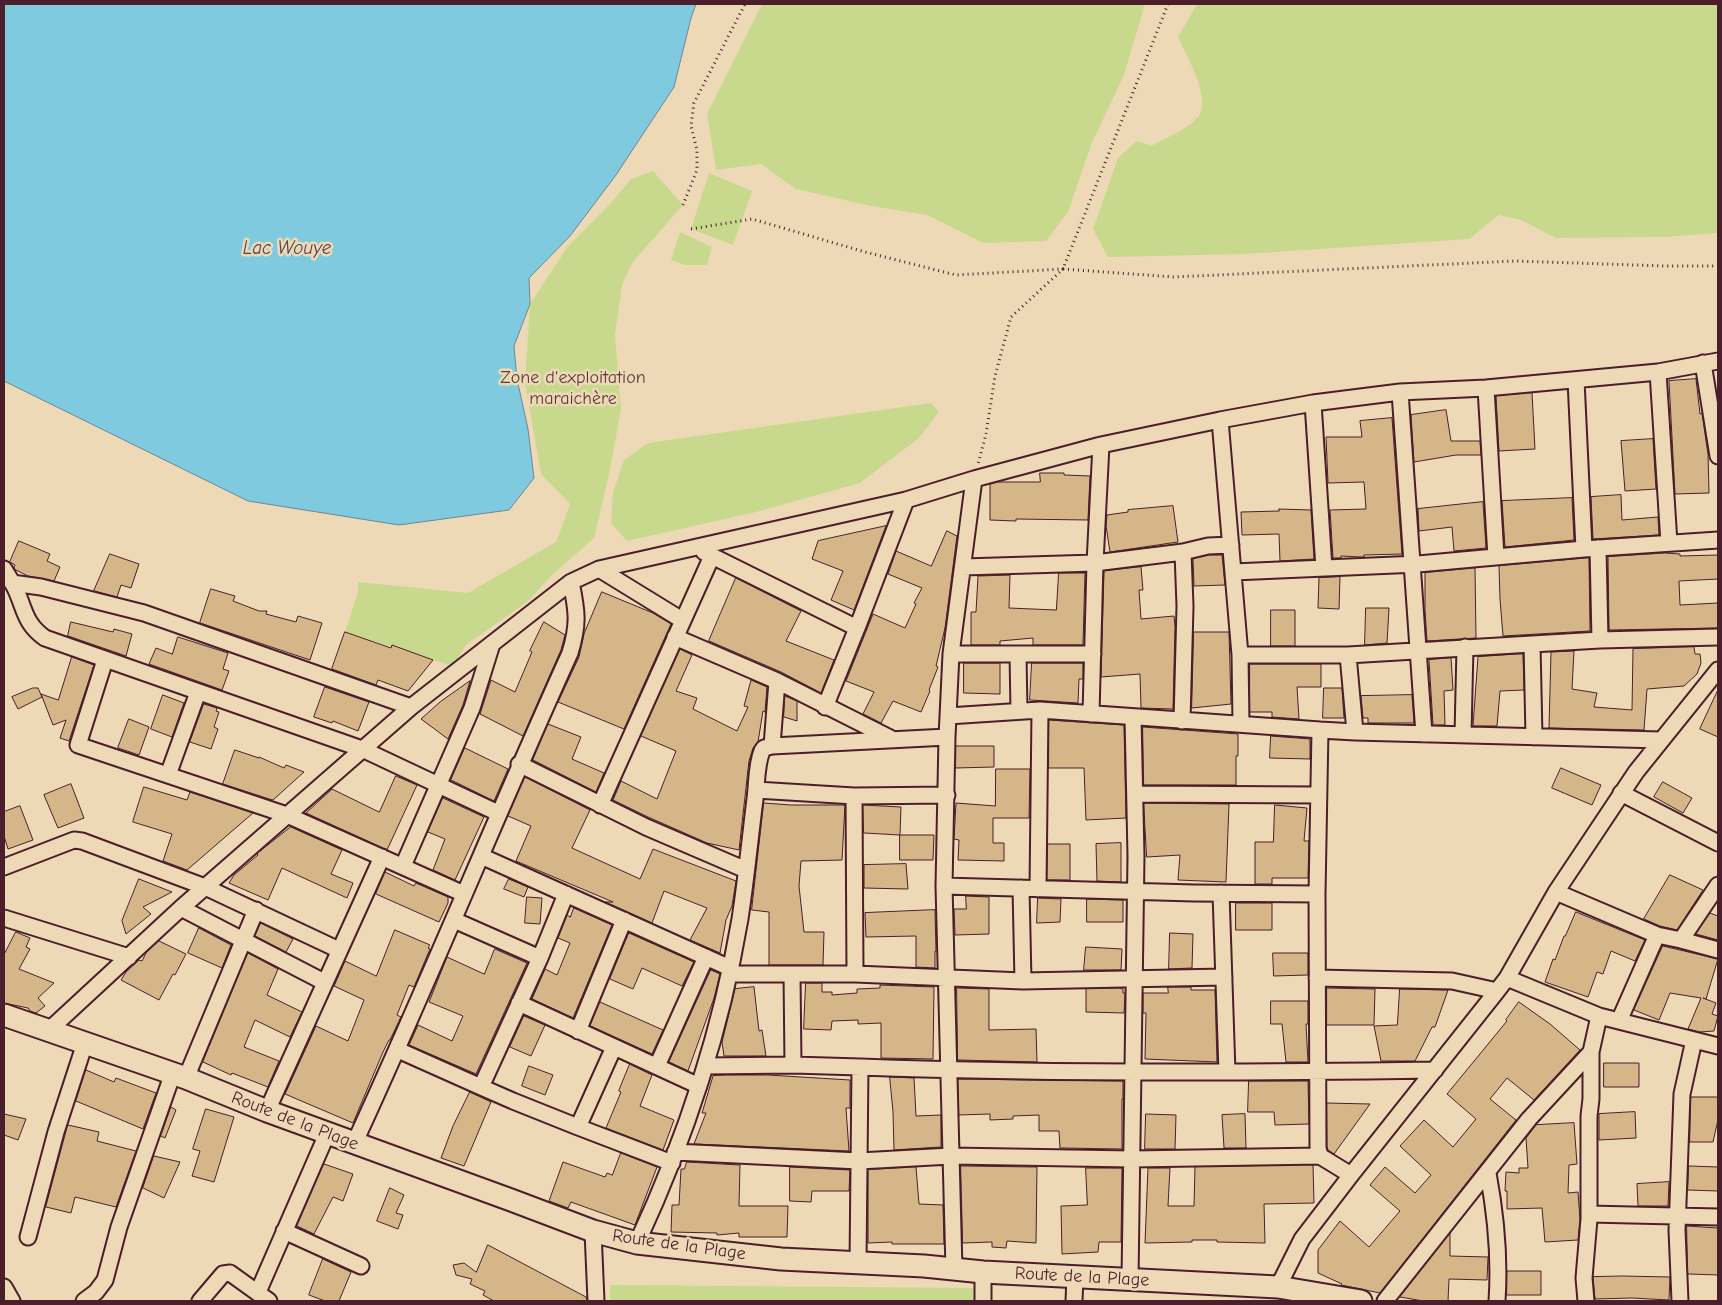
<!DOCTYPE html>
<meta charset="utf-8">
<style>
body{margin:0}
#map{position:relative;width:1722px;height:1305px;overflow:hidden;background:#eed9b7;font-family:"Comic Neue",sans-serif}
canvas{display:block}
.frame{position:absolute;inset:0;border:5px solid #4a1f2b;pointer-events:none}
</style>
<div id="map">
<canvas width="1722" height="1305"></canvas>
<div class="frame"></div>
</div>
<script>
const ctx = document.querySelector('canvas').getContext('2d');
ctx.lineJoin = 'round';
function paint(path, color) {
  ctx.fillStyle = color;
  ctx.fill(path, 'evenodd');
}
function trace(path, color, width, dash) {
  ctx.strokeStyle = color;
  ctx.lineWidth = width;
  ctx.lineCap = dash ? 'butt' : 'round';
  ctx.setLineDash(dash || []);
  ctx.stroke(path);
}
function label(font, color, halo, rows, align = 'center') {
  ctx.font = font + ' "Comic Neue",sans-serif';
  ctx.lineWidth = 5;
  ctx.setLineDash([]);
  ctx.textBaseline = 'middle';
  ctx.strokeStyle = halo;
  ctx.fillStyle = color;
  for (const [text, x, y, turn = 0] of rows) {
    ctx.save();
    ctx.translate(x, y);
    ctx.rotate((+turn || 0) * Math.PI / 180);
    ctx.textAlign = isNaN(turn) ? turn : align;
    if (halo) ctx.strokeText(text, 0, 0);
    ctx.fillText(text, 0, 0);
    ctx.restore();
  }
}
const green = new Path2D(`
 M762,4H1145L1124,75L1091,145L1068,212L1046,241L983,243L927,215L871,206L796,189L761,164L716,170L707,114Z
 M1197,4H1718V233L1666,237L1556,238L1521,220L1499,215L1469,239L1245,254L1108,257L1093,229L1118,158L1137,141L1151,146C1164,139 1193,127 1200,114C1210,96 1186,55 1178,37Z
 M653,171L683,205L632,263L622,285L615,335L621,409L609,475L594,538L552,575L527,602L466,645L453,666L345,632L358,592V582L468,593L556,542L570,504L541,474L525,382L530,304L568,246L610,204L631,179Z
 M709,173L752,191L733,245L691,229Z
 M680,232L712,247L707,265H685L671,260Z
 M931,403L939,412L919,438L860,483L756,512L627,541L611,523L613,492L624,460L648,443Z
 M610,1285L973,1288L974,1301H610Z`);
const water = new Path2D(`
 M4,4H696L691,18L674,87L616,175L570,236L529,278L530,304L514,346L517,379L528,429L534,478L509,510L399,525L248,501L4,381Z`);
const building = new Path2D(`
 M1696,379L1700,414L1702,413L1708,454L1709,493L1675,494L1669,381Z
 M1532,393L1535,449L1499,451L1496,396Z
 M1446,410L1451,441H1480L1481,455H1456L1414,462L1411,415Z
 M1392,418L1402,554L1364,555V557H1361L1341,556V558H1333L1330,510L1366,509L1364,482L1328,483L1326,437H1362L1360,421Z
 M1653,439L1656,489L1625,491L1621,441Z
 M1040,473H1064V475L1090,476L1088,520L1016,519V521L990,520V484L998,482H1040Z
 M1621,495L1622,520L1658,517L1659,535L1593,539L1591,497Z
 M1572,498L1574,540L1505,547L1502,501Z
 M1483,502L1486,548L1454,551L1452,527L1419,531L1418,509Z
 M1173,506L1178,542L1110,552L1106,526L1107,515L1128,512V510Z
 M1279,509L1311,510L1314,559L1280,561L1279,534L1242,535L1241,512L1279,511Z
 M886,526L854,610L831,600L843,571L812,559L818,541Z
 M947,531L957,536L945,628L936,666L938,667L929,690L930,691L921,712L893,701L881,723L863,714L874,692L846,681L873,614L905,628L916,604L914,603L922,588L888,574L896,551L931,566Z
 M19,541L50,554L47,561L60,567L54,581L28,576L16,570L14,568L15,565L10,562Z
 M1665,553L1680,554V556L1718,555V579L1679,581L1680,605L1718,603V628L1609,630L1608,557Z
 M110,554L139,564L131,588L121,585L117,597L94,591Z
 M1209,555H1222L1225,585L1194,586L1193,559Z
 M1589,558L1590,631L1503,636L1500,599L1499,566Z
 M1141,567L1143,590H1139L1141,619L1174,616L1175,627L1173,709L1141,708L1140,674L1101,677L1104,571Z
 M1475,568L1476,638L1427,641L1425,610V573Z
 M1059,573H1085L1083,645H1033V638L1000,641V645H971V612H976L978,576L1010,575L1009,608L1056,610Z
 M1340,577L1339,609L1318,608L1319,578Z
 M736,578L801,611L786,641L834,660L821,693L781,672L709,641Z
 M211,589L235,596L233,601L259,611H267L266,614L296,622L298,616L322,623L310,660L200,623Z
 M602,592L653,613L671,624L624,729L558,702L579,657L584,634Z
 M1366,608H1389L1387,643L1365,645Z
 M1271,610H1295V646H1271Z
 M71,622L113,632L114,629L132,634L126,656L68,636Z
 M544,622L565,635L561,650L523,736L480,714L491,680L515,692L532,652L530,651Z
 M345,632L391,648L392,645L433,660L408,691L378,680L376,685L332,669Z
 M1194,632H1229L1231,704L1192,708Z
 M178,637L228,653L223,669L229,671L222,690L149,664L156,648L172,654Z
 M1694,647L1695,654H1700L1701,663L1697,674L1684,686L1647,689L1644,730L1549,728L1551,652L1574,651L1572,689L1597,693L1594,707L1632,710L1633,649Z
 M680,649L692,655L676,691L697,698L693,709L737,731L748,707L744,706L751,680L767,687L765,712L763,711L758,742L753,748L749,761L739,850L707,843L648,817L613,800L621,781L657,799L676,751L641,736Z
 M1523,654L1524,690L1500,691L1497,726H1473L1478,657Z
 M72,657L94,665L69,741L60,738L66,720L53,725L41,694L58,700Z
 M1451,658L1453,690L1444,691L1445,725H1433L1429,660Z
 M964,663H1000V694L964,693Z
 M1032,663H1083V679H1079L1078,703L1030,700Z
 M1250,664H1321V687H1297L1299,719L1272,717V712H1250Z
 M470,681L463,705L448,739L421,719L440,702Z
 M325,687L369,702L358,731L333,721L332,723L314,717Z
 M33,688H38L42,697L18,709L12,697Z
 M1324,688H1342L1344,718H1323Z
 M1718,690V737L1700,729Z
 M163,695L184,703L172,737L151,729Z
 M1412,695L1414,723H1368V718H1363L1361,696Z
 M785,696L797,701V721L784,717Z
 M204,704L217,708L216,711L219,712L214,727L218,729L211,749L190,742Z
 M129,719L149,727L139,755L118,748Z
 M1049,720L1124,725L1126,818L1086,820L1084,768H1049Z
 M548,724L581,737L572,759L604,773L596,792L533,760Z
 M1143,727L1238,734V756H1236V785H1144Z
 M1271,736L1310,739V759L1270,758Z
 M956,746H994V767L956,768Z
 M465,748L508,769L494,801L451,780Z
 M235,750L259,758V757L284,768L286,765L304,772L273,800L269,799L223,784Z
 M1561,768L1601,785L1592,805L1552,788Z
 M996,769H1030L1029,818H993V843H1004V861L958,860L959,840L954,839L956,803L995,806Z
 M396,776L417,785L387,850L306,813L332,789L379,812Z
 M525,777L590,810L572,848L640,879L653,849L736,881L732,906L726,920L720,953L690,940L707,908L664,891L652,923L605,902H613L516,861L531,826L508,816Z
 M1663,782L1692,798L1683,813L1654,797Z
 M71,784L84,818L58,828L44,795Z
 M144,787L187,800L190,792L253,813L187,870L163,861L172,834L133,822Z
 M443,798L484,817L455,880L433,870L445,839L428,832Z
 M764,803L791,805H845L842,860L801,861L799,886L804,932H824L823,965H769V912L752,910Z
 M1144,803L1229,804L1226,882L1178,880L1180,855L1147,857Z
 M863,805L901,807L900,835L864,833Z
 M1275,805L1307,808L1304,841H1309L1308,878H1272V884H1255V842H1273Z
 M20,806L33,840L8,849L4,836V812Z
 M291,827L342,850L331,874L353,883L347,898L282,868L268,900L229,883L234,875L258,855L257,854Z
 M900,835H934L933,860H900Z
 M1121,843V882L1097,881L1096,844Z
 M1048,844H1070V880H1047Z
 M906,864L908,889L864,888V865Z
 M385,872L414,886L416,883L448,897V903L439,922L376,894Z
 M1670,875L1703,890L1677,930L1660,926L1644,919Z
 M139,879L172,892L143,907L151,914L126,934L122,921Z
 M509,879L528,887L524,897L504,889Z
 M966,896L989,897V934L955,935L954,909H966Z
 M527,897L542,898L540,924L525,923Z
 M1038,898L1061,899L1060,922L1037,923Z
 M1087,899L1123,900V922H1087Z
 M1236,903H1272V930H1236Z
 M574,908L612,925L573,1018L532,999L545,969L557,975L570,943L558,938L567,915L570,917Z
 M935,910L936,951H935V968L916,967V936L866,937L865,913Z
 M1576,912L1645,940L1635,961L1611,951L1603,974L1597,972L1588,997L1545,982L1553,959L1555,960L1564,936H1565Z
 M1710,913L1718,916V940L1696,934Z
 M261,923L293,939L286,952L255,936Z
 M199,928L231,945L222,968L188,953Z
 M395,930L430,945L428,948L430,949L414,987L409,985L397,1015L401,1017L390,1040H389L383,1052L353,1123L285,1094L316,1026L348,1041L364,1000L334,986L345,961L376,976Z
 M16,932L30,938L26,947L30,949L19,969L54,983L38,998L45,1006L36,1013L30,1011L28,1008L4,1003V955Z
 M629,933L694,962L682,986L642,968L633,989L610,979Z
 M1170,933L1193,934L1192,968L1169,969Z
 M159,941L186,954L175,975L173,974L159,1000L121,980L126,972L139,960L142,961L146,953Z
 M1663,946L1718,959L1706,999L1703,998L1716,1003L1712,1014L1718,1016L1714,1031L1700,1032L1688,1029L1701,998L1670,993L1659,1020L1634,1010Z
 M1086,947L1122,949L1121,970H1084Z
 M495,949L527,963L476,1074L409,1045L418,1025L452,1041L463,1016L429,1002L447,957L484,974Z
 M248,953L278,969L267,995L302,1012L290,1037L255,1020L244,1047L279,1061L268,1087L232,1073L231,1075L203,1062Z
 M1273,953H1308V975L1274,976Z
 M711,970L720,974L714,998L688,1071L669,1062Z
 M806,983H822V992H832V995L857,993V989L880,988V985L934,987L933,1059L881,1058V1023L858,1024V1020L832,1021L831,1030L804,1029Z
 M754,987L759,1031L762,1030L766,1056H724L722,1042L735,989Z
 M1168,987H1191V990H1215L1217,1062L1145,1059L1146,1013H1143V993H1168Z
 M957,988L989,989V1030L1036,1029L1037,1062L958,1060Z
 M1120,988L1123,989V993H1125L1124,1013L1086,1012V989Z
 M1327,988L1375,989L1374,1025H1327Z
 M1400,989L1448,990L1435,1027H1432L1415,1061H1381L1374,1026L1397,1025Z
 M1271,1001H1308V1024H1306L1308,1062H1286L1282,1024H1271Z
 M600,1002L663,1030L652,1054L590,1026Z
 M1519,1002L1550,1024L1580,1050L1534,1100L1507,1078L1490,1099L1516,1120L1380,1293L1341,1285L1342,1284L1318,1273V1250L1340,1221L1369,1247L1400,1211L1370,1185L1385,1167L1415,1193L1431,1175L1400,1146L1424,1120L1453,1147L1476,1119L1447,1094L1507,1021L1506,1020Z
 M524,1016L545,1025L531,1056L510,1047Z
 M1604,1063H1639V1087H1604Z
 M630,1064L652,1075L640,1106L674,1120L663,1150L606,1128L621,1092L619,1091Z
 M529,1066L553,1075L545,1095L522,1086Z
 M86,1070L114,1082L116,1078L156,1093L143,1129L76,1101Z
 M726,1075H768L850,1080V1108H846L849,1151L694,1144L706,1113H702L713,1076Z
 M890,1077L914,1078L916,1116L941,1115V1147L894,1150L893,1112Z
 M958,1079L1123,1081V1099H1122V1149L1060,1148L1059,1131H1039V1115L1013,1116V1119L990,1120V1114L959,1115Z
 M1249,1081H1308L1309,1124L1275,1125L1274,1112H1248Z
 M470,1092L491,1102L464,1166L441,1158L453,1126Z
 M1691,1097H1718V1120L1713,1142H1690Z
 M1327,1103L1370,1104L1334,1154L1328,1150L1327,1147Z
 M171,1107L176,1110L165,1138L161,1136Z
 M206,1109L234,1117L214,1182L192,1176L200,1151L193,1149Z
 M1635,1112L1636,1138L1599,1140V1114Z
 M4,1114L26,1119L18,1140L4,1135Z
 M1146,1114L1176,1115L1175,1149H1145Z
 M1245,1114L1246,1148H1224L1222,1115Z
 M1574,1123L1577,1164L1569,1165L1568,1193L1578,1192L1580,1219L1578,1240L1545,1242L1542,1208L1507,1209V1191H1505L1506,1172L1519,1173V1168H1528L1526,1138L1536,1125Z
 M68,1125L99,1132L97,1141L136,1151L116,1207L75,1197L71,1213L46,1207Z
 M621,1153L657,1167L635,1225L571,1202L568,1208L549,1201L563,1162L605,1177L607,1173L612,1175Z
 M154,1156L180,1162L164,1198L143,1188Z
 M687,1162L740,1165L739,1206H788L787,1237H739V1233L717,1235V1233L671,1232L672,1205H679L681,1169H684Z
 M324,1164L353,1174L343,1201L333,1197L314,1234L297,1226Z
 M1313,1165L1314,1203L1264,1204L1265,1243L1217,1242V1240H1192V1242L1145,1243L1148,1168H1170L1168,1206H1194L1195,1167Z
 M961,1166L1037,1167L1036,1243L1007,1241L1006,1248L992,1247V1242L963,1243Z
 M1689,1166L1718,1167V1191L1688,1190Z
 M790,1167L850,1170L849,1191H812L811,1202L790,1201Z
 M916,1167L919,1204L943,1205L944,1244H892V1242L868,1243V1170Z
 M1086,1168H1122L1121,1242H1099L1098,1252L1062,1254L1061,1206L1087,1205Z
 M1669,1182L1668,1206H1638L1637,1184Z
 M390,1188L404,1195L396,1213L403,1215L398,1229L377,1221Z
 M1687,1226L1718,1228V1275L1688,1274Z
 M1450,1233V1256L1488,1257L1487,1280L1449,1279L1448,1301H1423L1400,1297Z
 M488,1245L586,1297L587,1301H494L483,1295L485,1291L470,1284L472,1279L456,1275L453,1265L464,1263L476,1272Z
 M323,1259L351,1272L339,1301H325L309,1295Z
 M1507,1271H1541V1295H1507Z
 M1623,1276L1670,1277L1669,1300L1632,1298L1595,1299L1593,1277Z`);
const path = new Path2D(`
 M1168,4L1063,269L1174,277L1515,261L1666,266H1718
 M683,205L697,170V150L691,126L694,103L745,4
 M691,229L752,219L865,252L956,275L1063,269L1011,317L995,376L986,434L978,464`);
const street = new Path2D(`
 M1703,363L1718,456
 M1658,372L1669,543
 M1576,380L1584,549
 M1486,388L1496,557
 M1400,392L1424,734
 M1313,403L1324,568
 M1220,420L1240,655
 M704,552L857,628L825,707
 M963,567L1095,563L1183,552
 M4,569C8,576 13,583 16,590C25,610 25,624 45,638L362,749L498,813
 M599,569L682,620
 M1233,572L1418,564L1584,549L1718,540
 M12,583L41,587L144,613L411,707
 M857,628L906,500
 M675,637L777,681L892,739
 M1600,640L1718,637
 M951,654H1093
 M1018,654L1019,711
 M1348,655L1532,644
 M105,660L78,745L287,815L464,894
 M1091,714L1095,563L1101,445
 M948,716L1040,710L1320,730L1317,894L1318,1148L1320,1156L1351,1175
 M1182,721L1185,606L1183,552L1208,546L1231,545
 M1241,724L1240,655H1348L1355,732
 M1320,730L1355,732L1661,740
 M1463,735L1465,647
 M1534,737L1532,644L1600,640L1598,548
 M772,746L777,681
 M519,764L646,827L746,870
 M168,775L198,692
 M756,790L854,796L947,795
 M1621,793L1718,843
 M1135,794L1318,795
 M854,796L855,974L1023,981L1224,977
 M600,805L712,556
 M481,856L730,968
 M403,866L472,708L492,644
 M4,867L74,840L82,841L205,887L339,950
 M944,886L1194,893L1317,894
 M1021,888L1023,981
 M1038,889L1040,710
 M1556,892L1657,935L1681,940L1718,885
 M1221,893L1227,1072
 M566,894L540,958L481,1087L513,1101L578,1127L614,1047
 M181,908L324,982
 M4,918L129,957
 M454,920L540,958
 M1681,940L1718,950
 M729,974H855
 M792,974L793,1065L860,1067
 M1317,978L1452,981L1497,991
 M1507,978L1599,1016L1718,1046
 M519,1003L699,1086
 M1619,1021L1657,935
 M48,1031L181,908L411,707L571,582L599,569L906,500L974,479L1101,445L1220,420L1313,403L1400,392L1486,388L1658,372L1718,361
 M578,1031L624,920
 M398,1050L481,1087
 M657,1066L706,957
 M705,1066L793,1065
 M186,1078L256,910
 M267,1111L382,857
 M578,1127L672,1163
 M354,1144C429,982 496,816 570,653C579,624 577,611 571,582
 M675,1152L859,1161L951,1156L1132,1159L1320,1156
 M1488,1173C1496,1216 1500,1257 1497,1301
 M1589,1214L1718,1217
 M284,1231L361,1266
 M593,1231L596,1301
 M28,1237L56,1132L85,1043
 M637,1243C685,1140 721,1031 740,919C746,880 750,839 755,799C757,784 756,765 762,751L764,748L772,746L947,737
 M858,1263L860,1067C1052,1074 1244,1073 1435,1070
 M954,1269L944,886L947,737L951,654L974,479
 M983,1272V1301
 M1130,1280L1136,856L1133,717
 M4,1287L12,1301
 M1278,1287L1302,1239L1351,1175L1497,991L1507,978L1556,892L1636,772L1718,670
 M258,1292L327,1134
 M84,1301L96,1292L105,1280L119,1227L173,1073
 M200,1301L223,1274L230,1273L269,1301
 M1074,1301L1075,1277
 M1385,1301L1529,1119L1591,1052
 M1586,1301L1584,1278L1589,1219V1116L1591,1099V1052L1599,1016
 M1680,1301L1677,1230L1682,1094L1694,1040`);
const secondary = new Path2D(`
 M4,1015L186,1078L267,1111L511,1200L593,1231L637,1243L781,1259L924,1266L983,1272L1278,1287L1361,1301`);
const parkNames = [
 ["Zone d'exploitation",573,378],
 ["maraichère",573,399]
];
const streetNames = [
 ["Route de la Plage",295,1121,21],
 ["Route de la Plage",679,1245,8],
 ["Route de la Plage",1082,1277,3]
];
const waterNames = [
 ["Lac Wouye",287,249]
];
paint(green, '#c8d98e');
paint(water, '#7fcadf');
trace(water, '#6a8697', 1);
paint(building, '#d4b689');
trace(building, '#4a1f2b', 1);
trace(street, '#4a1f2b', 19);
trace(secondary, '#4a1f2b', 25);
trace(path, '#4a1f2b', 3, [1, 4]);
trace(street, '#eed9b7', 15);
trace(secondary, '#eed9b7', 21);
label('18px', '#5d3b3a', '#eed9b7', parkNames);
label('18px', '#4a1f2b', '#eed9b7', streetNames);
label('italic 19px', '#55414f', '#eed9b7', waterNames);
</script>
